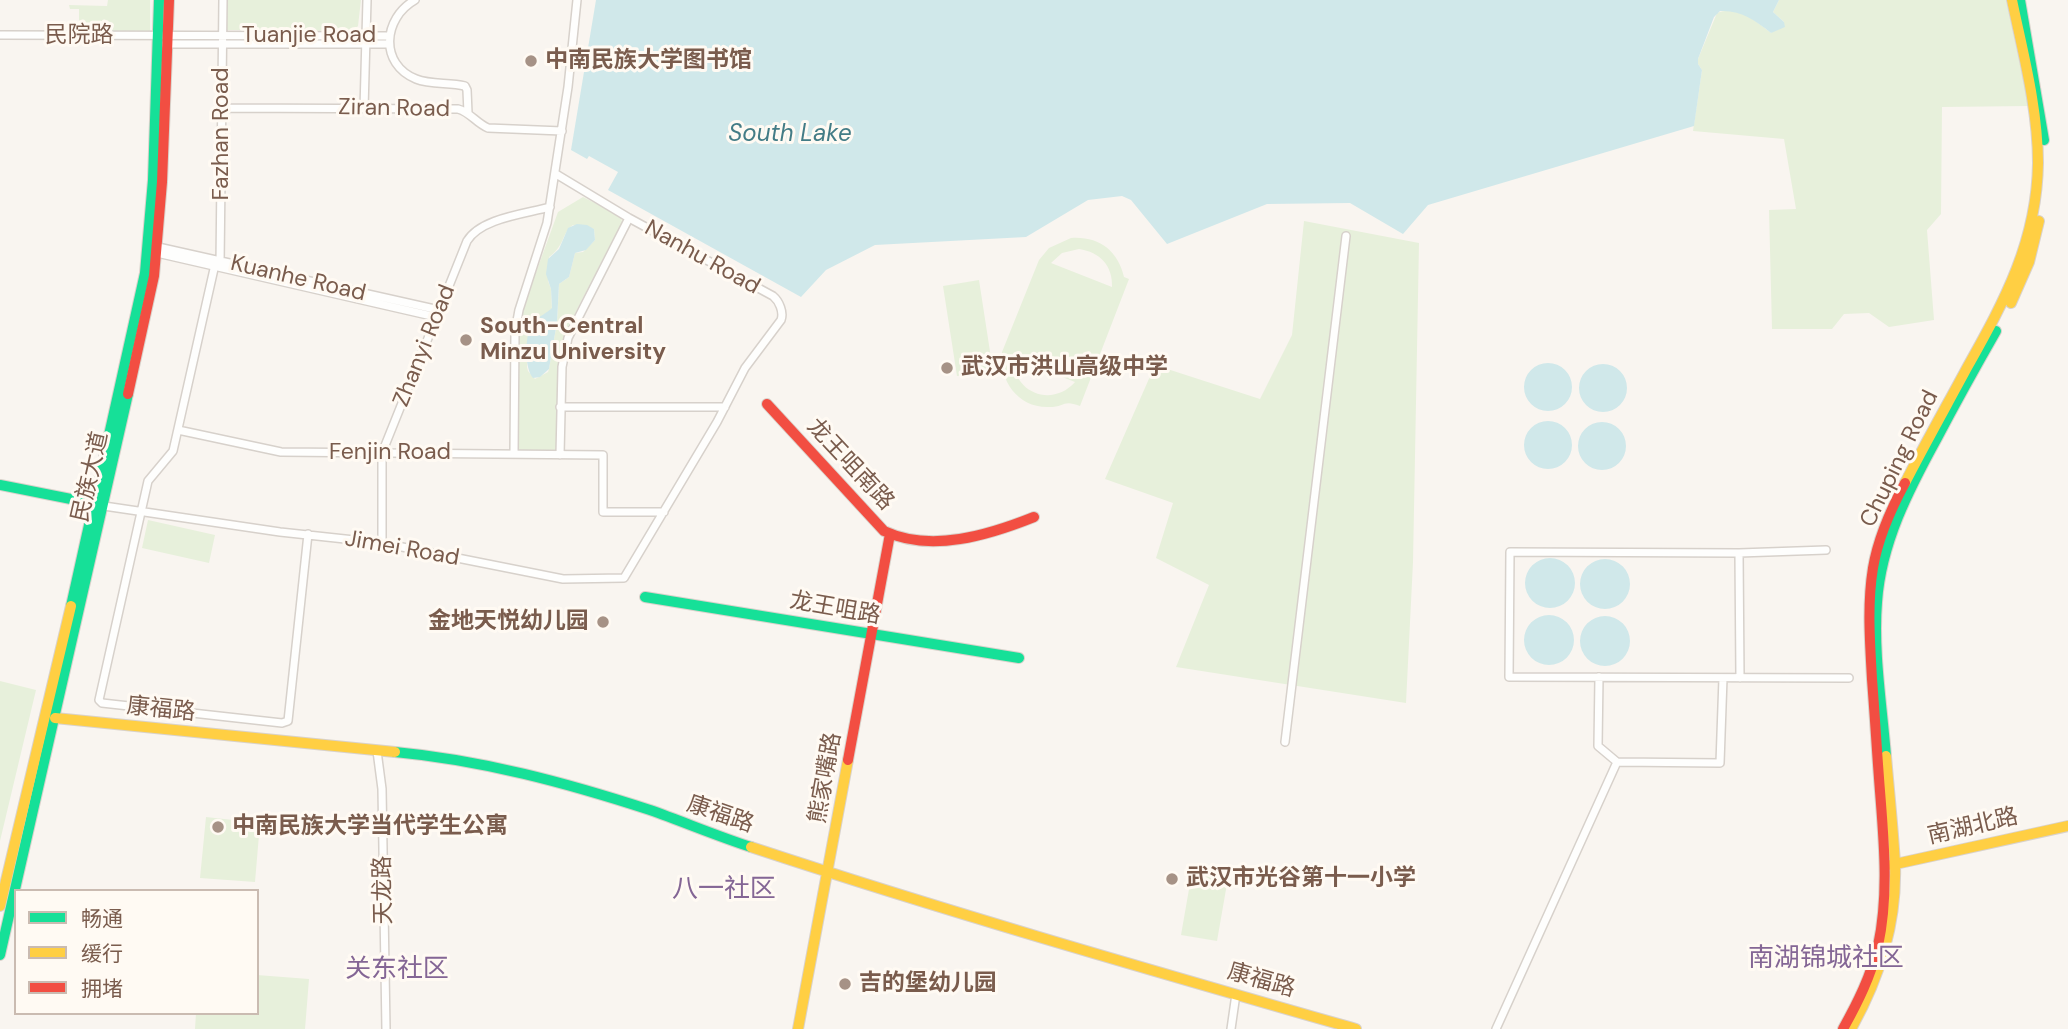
<!DOCTYPE html>
<meta charset="utf-8">
<style>
body{margin:0}
#map{position:relative;width:2068px;height:1029px;overflow:hidden;background:#f9f5f0;font-family:"DM Sans","Noto Sans SC",sans-serif}
canvas{display:block}
.legend{position:absolute;left:14px;top:889px;width:245px;height:126px;box-sizing:border-box;background:#fffaf3;border:2px solid #cabbb1;margin:0;padding:9px 12px;list-style:none;font-size:21px;color:#7a5c4d}
.legend li{display:flex;align-items:center;gap:14px;height:35px}
.legend b{width:35px;border:2px solid #cabbb1}
</style>
<div id="map">
<canvas width="2068" height="1029"></canvas>
<ul class="legend">
<li><b style="height:9px;background:#16e098"></b>畅通</li>
<li><b style="height:9px;background:#ffcf43"></b>缓行</li>
<li><b style="height:9px;background:#f24e42"></b>拥堵</li>
</ul>
</div>
<script>
const ctx = document.querySelector('canvas').getContext('2d');
ctx.lineJoin = 'round';
function paint(path, color) {
  ctx.fillStyle = color;
  ctx.fill(path, 'evenodd');
}
function trace(path, color, width, dash) {
  ctx.strokeStyle = color;
  ctx.lineWidth = width;
  ctx.lineCap = dash ? 'butt' : 'round';
  ctx.setLineDash(dash || []);
  ctx.stroke(path);
}
function label(font, color, halo, rows, align = 'center') {
  ctx.font = font + ' "DM Sans","Noto Sans SC",sans-serif';
  ctx.lineWidth = 6;
  ctx.setLineDash([]);
  ctx.textBaseline = 'middle';
  ctx.strokeStyle = halo;
  ctx.fillStyle = color;
  for (const [text, x, y, turn = 0] of rows) {
    ctx.save();
    ctx.translate(x, y);
    ctx.rotate((+turn || 0) * Math.PI / 180);
    ctx.textAlign = isNaN(turn) ? turn : align;
    if (halo) ctx.strokeText(text, 0, 0);
    ctx.fillText(text, 0, 0);
    ctx.restore();
  }
}
const green = new Path2D(`
 M108,0H150V32L79,31V9H70L69,5L107,6Z
 M227,0H361L358,26L353,31L226,30Z
 M1779,0H2006L2029,106L1942,107L1941,214L1927,230L1934,320L1889,327L1869,313L1844,314L1832,329H1772L1769,210L1796,209L1784,139L1693,131L1702,70L1698,64V59L1717,13C1737,5 1756,21 1771,33L1784,22L1773,12Z
 M583,197L621,216L622,222L569,325C554,363 558,406 557,447L555,451L520,450L517,446L518,338L523,308L558,212ZM573,225L594,229L595,240L583,252L575,253L569,277L559,284L557,322L549,369L548,372L535,379L528,371L527,367L529,330L534,321L552,310L551,289L548,281L549,257C565,246 562,232 573,225Z
 M1304,221L1419,243L1413,562L1406,703L1176,667L1209,585L1156,558L1173,503L1105,479L1155,365L1260,399L1292,335Z
 M1071,238C1098,236 1118,250 1124,277L1129,279L1080,406C1063,399 1065,407 1049,407C1018,408 999,381 1002,352L1039,260L1049,248ZM1079,249C1100,252 1113,266 1112,287L1051,263L1062,253ZM1013,358L1075,382C1052,408 1013,393 1013,358Z
 M979,280L993,371L957,376L943,286Z
 M148,520L215,535L209,563L142,548Z
 M0,681L36,690L0,841Z
 M206,817L260,823L255,882L200,878Z
 M1192,872L1228,878L1217,941L1181,935Z
 M257,975L309,979L305,1029H195L196,1013H257Z`);
const water = new Path2D(`
 M596,0H1779L1773,12L1784,22L1785,27L1771,33C1755,20 1741,10 1720,11L1714,17L1698,59V64L1702,70L1694,126L1428,205L1403,234L1350,203L1267,204L1167,244L1131,200L1122,196L1088,200L1026,237L875,245L826,270L801,297L608,190L618,172L589,156L587,159L571,150Z
 M577,224L587,225L594,229L595,240L586,250L575,253L569,277L559,284L557,322L549,369L540,377L533,378C524,368 524,332 534,322C539,316 547,313 552,308L551,289L546,274L548,259L559,249L568,228Z
 M1524 387a24 24 0 1 1 48 0a24 24 0 1 1-48 0Z
 M1579 388a24 24 0 1 1 48 0a24 24 0 1 1-48 0Z
 M1524 445a24 24 0 1 1 48 0a24 24 0 1 1-48 0Z
 M1578 446a24 24 0 1 1 48 0a24 24 0 1 1-48 0Z
 M1525 583a25 25 0 1 1 50 0a25 25 0 1 1-50 0Z
 M1580 584a25 25 0 1 1 50 0a25 25 0 1 1-50 0Z
 M1524 640a25 25 0 1 1 50 0a25 25 0 1 1-50 0Z
 M1580 641a25 25 0 1 1 50 0a25 25 0 1 1-50 0Z`);
const street = new Path2D(`
 M415,0C383,18 379,64 416,79C431,85 449,82 465,86L467,90L468,113
 M0,35L389,36
 M165,44H389
 M221,108L458,109C470,112 476,123 488,128L562,131
 M364,109L367,0
 M158,247L439,310
 M157,253L436,317
 M216,260L173,451L148,481L99,700L102,703L282,723L288,721L308,534
 M220,265L223,0
 M560,407H725
 M178,430L281,452L603,455V512H664
 M514,454L515,332L519,310L547,223L568,87L577,0
 M560,455L562,367L568,338L629,218
 M104,506L280,532L382,543L563,579L624,578L717,422L745,368L781,320C784,312 779,301 773,296L629,218L556,174
 M382,543V453L467,241C481,218 525,214 550,207
 M1826,550L1739,553L1510,552L1509,677L1849,678
 M1739,553L1740,678
 M1599,677L1598,746L1617,762L1720,763L1723,678
 M1285,742L1346,236
 M377,751L382,789L386,1029
 M1231,1029L1236,994
 M1496,1029L1617,762`);
const fast = new Path2D(`
 M2020,0L2044,140
 M0,485L101,505
 M645,597L1019,658
 M71,606L145,273L153,180L159,0
 M395,752C482,760 567,783 650,810C684,822 717,836 751,847
 M1886,756C1882,705 1873,652 1877,602C1881,543 1909,489 1937,438C1956,402 1976,366 1996,331
 M0,955L128,394`);
const slow = new Path2D(`
 M2011,303L2029,262L2039,221
 M1905,483C1925,444 1947,405 1968,366C2005,300 2037,241 2038,163C2038,108 2023,53 2012,0
 M55,718L395,752
 M751,847C951,913 1154,971 1356,1029
 M1891,865L2068,826
 M0,906L71,606
 M798,1029L848,760
 M1851,1029C1879,979 1897,922 1895,864C1893,828 1889,792 1886,756`);
const jam = new Path2D(`
 M128,394L154,276L162,182L169,0
 M767,404L884,531C931,553 989,535 1034,517
 M848,760L890,534
 M1843,1029C1858,1002 1871,976 1878,946C1889,895 1884,842 1880,791C1877,754 1875,717 1872,679C1870,642 1867,605 1873,568C1878,538 1891,509 1905,483`);
const markers = [
 [531,61,7,"#a69286"],
 [466,340,7,"#a69286"],
 [947,368,7,"#a69286"],
 [603,622,7,"#a69286"],
 [218,827,7,"#a69286"],
 [1172,879,7,"#a69286"],
 [845,984,7,"#a69286"]
];
const streetNames = [
 ["民院路",79,36],
 ["Tuanjie Road",309,36],
 ["Ziran Road",394,109,1],
 ["Fazhan Road",222,134,-90],
 ["Nanhu Road",702,258,29],
 ["Kuanhe Road",298,279,13],
 ["Zhanyi Road",425,346,-68],
 ["Fenjin Road",390,453],
 ["Chuping Road",1900,459,-64],
 ["龙王咀南路",850,465,47],
 ["民族大道",91,477,-77],
 ["Jimei Road",402,549,10],
 ["龙王咀路",835,609,10],
 ["康福路",161,710,6],
 ["熊家嘴路",826,778,-80],
 ["康福路",720,815,19],
 ["南湖北路",1973,827,-13],
 ["天龙路",384,890,-91],
 ["康福路",1261,981,16]
];
const poiNames = [
 ["中南民族大学图书馆",545,61],
 ["South-Central",480,327],
 ["Minzu University",480,353],
 ["武汉市洪山高级中学",961,368],
 ["金地天悦幼儿园",589,622,"right"],
 ["中南民族大学当代学生公寓",232,827],
 ["武汉市光谷第十一小学",1186,879],
 ["吉的堡幼儿园",859,984]
];
const waterNames = [
 ["South Lake",790,135]
];
const quarterNames = [
 ["八一社区",724,890],
 ["南湖锦城社区",1826,959],
 ["关东社区",397,970]
];
paint(green, '#e7f0db');
paint(water, '#d0e8ea');
trace(street, '#d7d1cb', 10);
trace(fast, '#d9d2cb', 12);
trace(slow, '#d9d2cb', 12);
trace(jam, '#d9d2cb', 12);
trace(street, '#fefefd', 7);
trace(fast, '#16e098', 10);
trace(slow, '#ffcf43', 10);
trace(jam, '#f24e42', 10);
for (const [x, y, r, color] of markers) {
  const dot = new Path2D();
  dot.arc(x, y, r, 0, 2 * Math.PI);
  ctx.fillStyle = color;
  ctx.fill(dot);
  trace(dot, '#fffaf3', 2.5);
}
label('23px', '#7a5c4d', '#fffaf3', streetNames);
label('bold 23px', '#7a5c4d', '#fffaf3', poiNames, 'left');
label('italic 24px', '#437c86', '#fffaf3', waterNames);
label('26px', '#846695', '#fffaf3', quarterNames);
</script>
